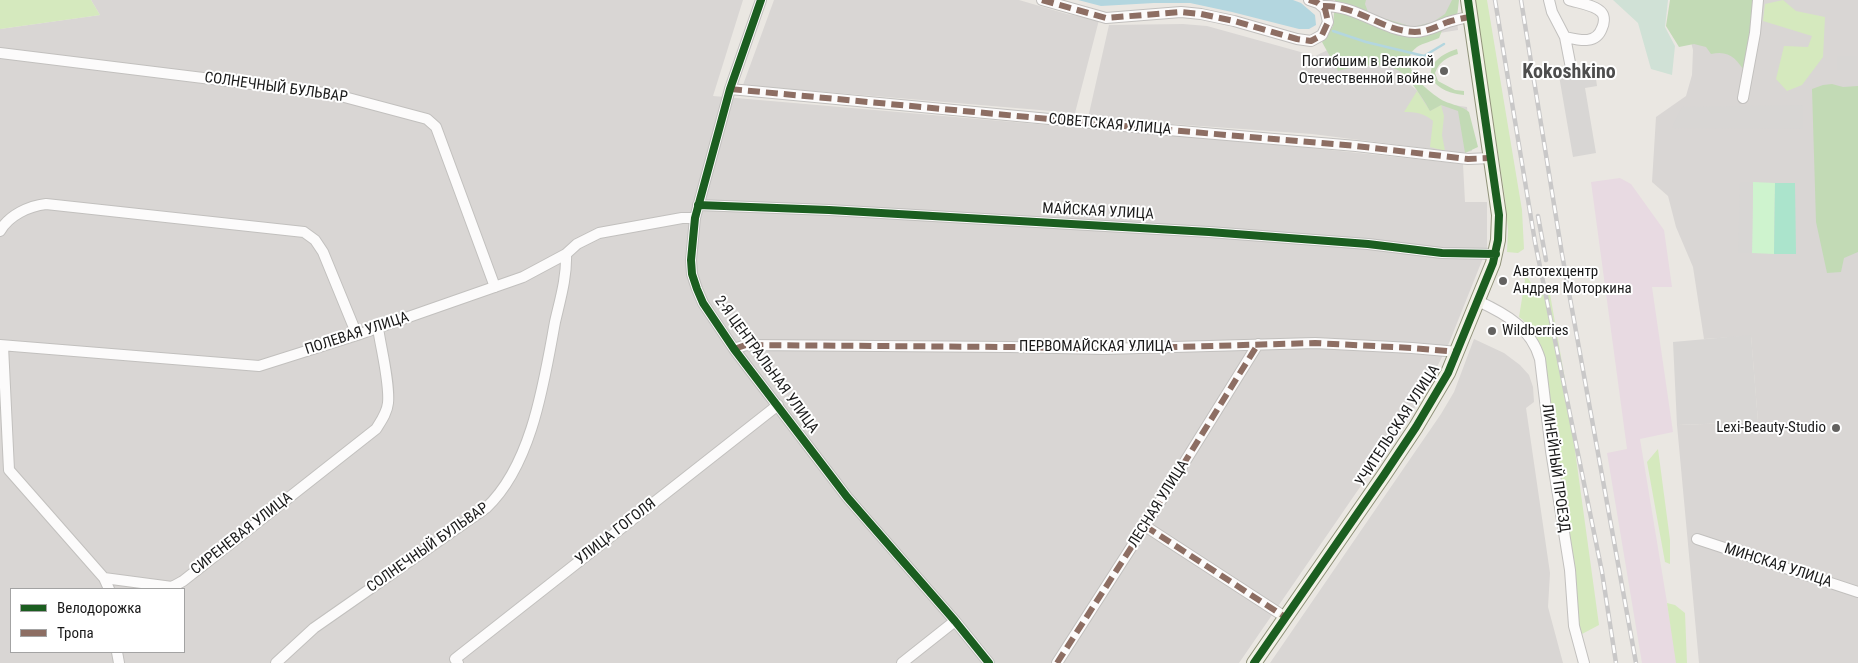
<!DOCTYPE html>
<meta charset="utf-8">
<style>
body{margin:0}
#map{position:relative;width:1858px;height:663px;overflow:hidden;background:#eae7e2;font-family:"Roboto Condensed",sans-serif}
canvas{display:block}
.legend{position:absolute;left:10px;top:588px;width:175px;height:65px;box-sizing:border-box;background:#fff;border:1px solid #a3a3a3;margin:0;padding:6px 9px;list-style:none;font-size:15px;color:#1a1a1a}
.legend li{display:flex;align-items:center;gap:10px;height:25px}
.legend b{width:25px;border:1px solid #a3a3a3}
</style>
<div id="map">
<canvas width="1858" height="663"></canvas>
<ul class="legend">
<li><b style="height:6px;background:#1b5e20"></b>Велодорожка</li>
<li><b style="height:6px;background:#8d6e63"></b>Тропа</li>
</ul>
</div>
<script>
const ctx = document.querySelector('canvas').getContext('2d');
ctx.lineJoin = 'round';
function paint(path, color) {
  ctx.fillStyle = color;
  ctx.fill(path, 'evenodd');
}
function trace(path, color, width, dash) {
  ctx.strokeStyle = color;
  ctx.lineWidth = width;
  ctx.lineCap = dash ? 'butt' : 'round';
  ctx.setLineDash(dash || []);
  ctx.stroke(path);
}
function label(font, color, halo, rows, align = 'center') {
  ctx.font = font + ' "Roboto Condensed",sans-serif';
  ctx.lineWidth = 4;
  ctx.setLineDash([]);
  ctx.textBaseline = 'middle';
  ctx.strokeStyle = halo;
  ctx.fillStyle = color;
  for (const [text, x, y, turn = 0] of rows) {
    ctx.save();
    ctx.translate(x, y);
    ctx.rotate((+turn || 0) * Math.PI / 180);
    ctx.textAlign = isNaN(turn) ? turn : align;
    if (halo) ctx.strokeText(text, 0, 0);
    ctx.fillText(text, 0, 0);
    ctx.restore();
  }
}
const residential = new Path2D(`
 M91,0H743L713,96L1302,147L1463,164L1465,202H1487V248L1449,343L1422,397L1239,663H0V29L100,15ZM11,589H184V652H11Z
 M774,0H1019L1067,14L1099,20L1075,113L743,85Z
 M1334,0H1455L1458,30L1408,38L1409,84L1431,102L1467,107L1472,151L1463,153L1312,134L1088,118L1109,25L1183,24L1207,26L1315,56L1330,49L1337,1Z
 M1751,0H1858V663H1699L1677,425L1758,422L1751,336L1704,339L1693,267L1676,227L1668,196L1652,182L1656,117L1686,96L1692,75L1693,50L1691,42Z
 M1474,339L1504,353L1520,365L1529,375L1533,387L1534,402L1526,408L1550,573L1548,607L1563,663H1270L1441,414L1454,392Z`);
const industrial = new Path2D(`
 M1620,178L1631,184L1664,230L1672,287H1652L1673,432L1640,439L1677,663H1642L1607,453L1627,449L1591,182Z`);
const grass = new Path2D(`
 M0,0H91L100,15L0,29Z
 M1475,0H1487L1522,210L1524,249L1518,253L1507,252L1508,230L1505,199Z
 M1783,0L1796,11L1825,17L1823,57L1802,85L1787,91L1776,79L1784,46L1808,47L1812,36L1763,21L1765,4Z
 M1417,91L1430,111L1441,105L1444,116L1442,135L1445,151L1430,147L1433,121C1424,113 1416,112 1404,112Z
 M1523,274C1537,283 1527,294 1550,294L1566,385L1599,625L1582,634L1579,629L1574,568L1553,430L1544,358L1540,345L1523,320L1519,317L1525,280Z
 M1658,449L1670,540V564L1665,562L1647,462Z
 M1667,603L1675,605L1685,613L1687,663H1676Z`);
const forest = new Path2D(`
 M1335,0H1366L1365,4L1370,17L1386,19L1413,27L1433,22L1445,14L1452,0H1459L1457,17L1447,18L1439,38C1433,41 1423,43 1417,47C1394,64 1429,93 1444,101C1453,105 1462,106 1469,112L1478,147L1465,153L1458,111L1441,105L1430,111C1425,101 1409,77 1399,71C1384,61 1354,66 1338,71L1322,42L1333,26Z
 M1670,0H1755L1746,73C1736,59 1730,50 1711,54L1706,47L1694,44L1679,47L1666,26Z
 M1457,49L1458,54C1447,57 1439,62 1435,73L1438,81L1455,90L1464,91V95C1426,91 1417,62 1457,49Z
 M1832,84L1843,87L1858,86V252L1844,258L1841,272L1827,273L1816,222L1812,89L1823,85Z`);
const wetland = new Path2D(`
 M1613,0H1668L1665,27L1675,46L1672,75L1651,69L1638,23Z`);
const park = new Path2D(`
 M1753,182L1775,183L1774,254L1752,253Z`);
const pitch = new Path2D(`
 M1775,183H1795L1796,254H1774Z`);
const parking = new Path2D(`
 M1837,56H1857V70H1837Z
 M1594,64L1597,86L1585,88L1596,153L1573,157L1558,70Z
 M1803,105V129L1672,128L1682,107Z
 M1740,182H1753L1752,253H1738Z
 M1751,335L1758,422L1677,425L1673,342Z`);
const water = new Path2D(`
 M1078,0H1293L1301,3L1315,15L1316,25L1309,29H1299L1232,12L1190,3H1154L1101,6Z`);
const stream = new Path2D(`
 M1333,31L1366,42L1424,56L1444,44`);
const street = new Path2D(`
 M761,0L730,89L695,218L691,260L692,274L697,289L703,303L734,349L847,497L955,621L989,663
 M1042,0L1106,18L1181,12L1201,14L1234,21L1297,39L1311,41L1322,35L1328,22L1325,9L1318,3L1309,0
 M1549,0L1552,12L1565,37L1571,68
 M1323,6C1357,5 1382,31 1415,32C1427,32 1437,26 1448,22C1455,20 1463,18 1470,17
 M1565,37C1579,40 1596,45 1602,28C1604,24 1605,17 1602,13C1596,5 1578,3 1569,0
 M0,53L333,94L427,119L436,127L495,287
 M730,89L1145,128L1356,146L1468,159L1491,158
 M1743,98L1755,33L1758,0
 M698,205L829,210L1209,232L1368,244L1442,253L1496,254
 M0,231C9,215 29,206 46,204L304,232L315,240L323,252L357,335
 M1478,301C1506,314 1531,328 1540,359L1551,451L1570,570L1574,626L1584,663
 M0,345L259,366L357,335L523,277L566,254L577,244L599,233L682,218H695
 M3,346L9,470L104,578L109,589
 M734,349L746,345L1010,347L1104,349L1315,343L1412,348L1458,352
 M1145,526L1285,617
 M1697,539L1858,592
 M104,578L172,587L183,581L376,429C381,421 387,413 388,403C390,383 381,349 378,328
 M117,652L119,663
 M276,663L314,628L486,508C532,465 544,382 555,322C560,300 567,277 566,254
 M458,663L455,659L778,405
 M902,663L955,621
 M1057,663L1145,526L1258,344`);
const secondary = new Path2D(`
 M1254,663L1384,475L1416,427L1448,373L1493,263L1498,240L1499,215L1468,0`);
const rail = new Path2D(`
 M1495,0L1535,242L1602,572L1616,663
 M1521,0L1562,254L1636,663
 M1538,216L1546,260`);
const quiet = new Path2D(`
 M1042,0L1106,18L1181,12L1201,14L1234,21L1297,39L1311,41L1322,35L1328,22L1325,9L1318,3L1309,0
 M1323,6C1357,5 1382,31 1415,32C1427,32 1437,26 1448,22C1455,20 1463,18 1470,17
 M730,89L1145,128L1356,146L1468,159L1491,158
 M734,349L746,345L1010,347L1104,349L1315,343L1412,348L1458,352
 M1145,526L1285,617
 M1057,663L1145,526L1258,344`);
const cycleway = new Path2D(`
 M761,0L730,89L695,218L691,260L692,274L697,289L703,303L734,349L847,497L955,621L989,663
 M698,205L829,210L1209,232L1368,244L1442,253L1496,254
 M1254,663L1384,475L1416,427L1448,373L1493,263L1498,240L1499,215L1468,0`);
const markers = [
 [1444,71,5,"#636260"],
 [1503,281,5,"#636260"],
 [1492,331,5,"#636260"],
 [1836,428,5,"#636260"]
];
const poiNames = [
 ["Погибшим в Великой",1434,62],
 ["Отечественной войне",1434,79],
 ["Автотехцентр",1513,272,"left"],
 ["Андрея Моторкина",1513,289,"left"],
 ["Wildberries",1502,331,"left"],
 ["Lexi-Beauty-Studio",1826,428]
];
const streetNames = [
 ["СОЛНЕЧНЫЙ БУЛЬВАР",276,88,8],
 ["СОВЕТСКАЯ УЛИЦА",1110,125,5],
 ["МАЙСКАЯ УЛИЦА",1098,212,3],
 ["ПОЛЕВАЯ УЛИЦА",357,334,-18],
 ["ПЕРВОМАЙСКАЯ УЛИЦА",1096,347],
 ["2-Я ЦЕНТРАЛЬНАЯ УЛИЦА",766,365,54],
 ["УЧИТЕЛЬСКАЯ УЛИЦА",1398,426,-57],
 ["ЛИНЕЙНЫЙ ПРОЕЗД",1555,468,82],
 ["ЛЕСНАЯ УЛИЦА",1159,504,-58],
 ["УЛИЦА ГОГОЛЯ",616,532,-38],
 ["СИРЕНЕВАЯ УЛИЦА",242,534,-38],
 ["СОЛНЕЧНЫЙ БУЛЬВАР",428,548,-35],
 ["МИНСКАЯ УЛИЦА",1778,566,18]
];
const districtNames = [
 ["Kokoshkino",1569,73]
];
paint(residential, '#d9d6d4');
paint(industrial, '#e8dae2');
paint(grass, '#d5e9be');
paint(forest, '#c2dab5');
paint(wetland, '#d0e1d6');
paint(park, '#cef3ce');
paint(pitch, '#abe4cc');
paint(parking, '#d8d6d4');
paint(water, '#b3d6df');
trace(stream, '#b3d6df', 2.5);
trace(street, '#c2c0be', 12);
trace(secondary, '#91937a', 16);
trace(street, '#fcfbfb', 10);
trace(secondary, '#f2f2e7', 14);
trace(rail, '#c9c8c8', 4.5);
trace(rail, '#fff', 2.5, [8]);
trace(quiet, '#8d6e63', 6, [12, 6]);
trace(cycleway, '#1b5e20', 8);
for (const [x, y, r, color] of markers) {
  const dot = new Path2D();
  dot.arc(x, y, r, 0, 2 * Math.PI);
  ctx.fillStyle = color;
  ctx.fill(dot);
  trace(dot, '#fff', 2);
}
label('15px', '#1a1a1a', '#fff', poiNames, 'right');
label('15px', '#1a1a1a', '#fff', streetNames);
label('bold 20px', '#4d4d4d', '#fff', districtNames);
</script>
